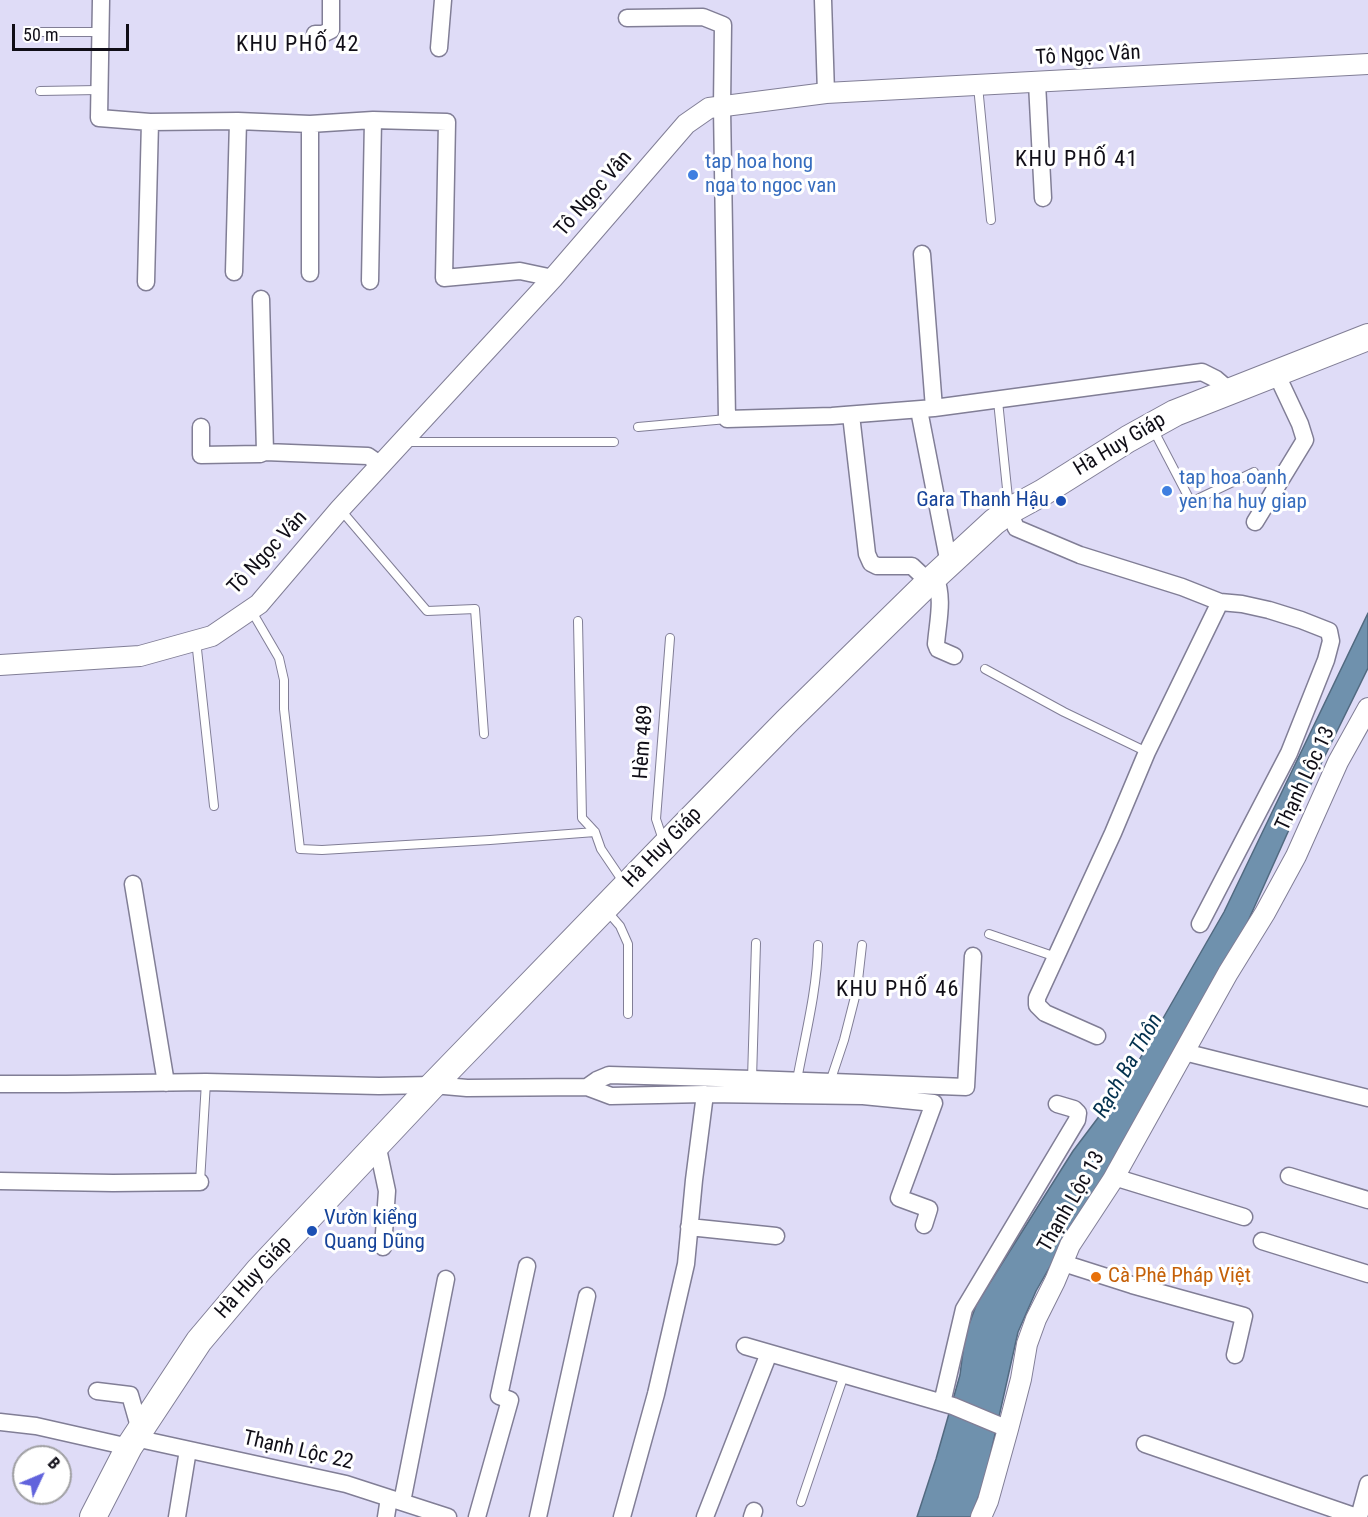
<!DOCTYPE html>
<meta charset="utf-8">
<style>
body{margin:0}
#map{position:relative;width:1368px;height:1517px;overflow:hidden;background:#dfdcf7;font-family:"Roboto Condensed",sans-serif}
canvas{display:block}
.north{position:absolute;left:12px;top:1445px;width:60px;height:60px;box-sizing:border-box;background:#fff;border:2px solid #9f9fa2;border-radius:50%;rotate:46deg;font-size:16px;font-weight:700;line-height:24px;text-align:center;color:#100e17}
.north::after{content:'';display:block;margin:auto;width:21px;height:27px;background:#6163dc;clip-path:polygon(50% 0,100% 100%,50% 72%,0 100%)}
.scale{position:absolute;left:12px;top:24px;width:117px;height:27px;box-sizing:border-box;border:3px solid #100e17;border-top:0;padding-left:8px;font-size:18px;line-height:21px;white-space:nowrap;color:#100e17;-webkit-text-stroke:4px #fff;paint-order:stroke}
</style>
<div id="map">
<canvas width="1368" height="1517"></canvas>
<div class="north">B</div>
<div class="scale">50 m</div>
</div>
<script>
const ctx = document.querySelector('canvas').getContext('2d');
ctx.lineJoin = 'round';
function paint(path, color) {
  ctx.fillStyle = color;
  ctx.fill(path, 'evenodd');
}
function trace(path, color, width, dash) {
  ctx.strokeStyle = color;
  ctx.lineWidth = width;
  ctx.lineCap = dash ? 'butt' : 'round';
  ctx.setLineDash(dash || []);
  ctx.stroke(path);
}
function label(font, color, halo, rows, align = 'center') {
  ctx.font = font + ' "Roboto Condensed",sans-serif';
  ctx.lineWidth = 6;
  ctx.setLineDash([]);
  ctx.textBaseline = 'middle';
  ctx.strokeStyle = halo;
  ctx.fillStyle = color;
  for (const [text, x, y, turn = 0] of rows) {
    ctx.save();
    ctx.translate(x, y);
    ctx.rotate((+turn || 0) * Math.PI / 180);
    ctx.textAlign = isNaN(turn) ? turn : align;
    if (halo) ctx.strokeText(text, 0, 0);
    ctx.fillText(text, 0, 0);
    ctx.restore();
  }
}
const water = new Path2D(`
 M1368,613V668L1292,823L1240,939L1184,1050L1080,1214L1036,1291L1018,1332L985,1479L971,1517H917L936,1459L960,1375L965,1335L977,1303L1073,1151L1131,1074L1224,912Z`);
const service = new Path2D(`
 M35,32H100
 M978,86L991,220
 M40,91L98,90
 M998,401L1009,508
 M638,427L727,419
 M1153,429L1191,502L1254,472
 M404,442H614
 M340,509L427,611L475,609L484,734
 M251,610L279,658L284,680V709L300,849L322,850L490,840L595,832
 M578,621L582,818L595,832L601,849L624,883
 M196,640L214,806
 M985,669L1064,712L1147,752
 M664,843L656,819L670,638
 M607,911L620,926L628,944V1014
 M989,934L1056,957
 M752,1079L756,943
 M797,1080C805,1036 817,991 818,945
 M830,1082L844,1040L857,989L862,945
 M200,1182L206,1082
 M801,1502L844,1375`);
const minor = new Path2D(`
 M101,0L99,118L150,122L238,121L310,124L373,120L447,122L444,278L520,271L553,278
 M823,0L826,93
 M627,18L703,17L723,25L722,107L727,419L832,416L934,408L1202,372L1216,379L1230,391
 M315,34H323L331,30V0
 M439,48L443,0
 M1037,83L1043,198
 M922,254L934,408
 M234,272L238,121
 M310,273V124
 M370,281L373,120
 M146,282L150,122
 M261,299L265,452L368,456L381,465
 M919,410L949,564
 M851,415L867,554L871,563L877,566H912L929,582
 M201,427V455L260,454L265,452
 M1009,511L1016,528L1080,555L1182,587L1220,602L1242,604L1269,610L1301,620L1329,631L1331,641L1326,660L1289,753L1200,924
 M1255,522L1305,440L1300,424L1276,373
 M935,576C944,599 938,620 936,644L938,649L954,656
 M133,884L166,1083
 M1097,1036L1045,1013L1037,1005V998L1113,833L1147,752L1220,602
 M1184,1052L1368,1098
 M0,1084H66L206,1082L379,1086L433,1085L467,1088L587,1087L611,1096L705,1094L863,1096L934,1103L899,1198L929,1209L924,1225
 M587,1087L597,1080L609,1075L752,1079L966,1087L973,956
 M377,1144L387,1191L383,1247
 M1289,1176L1368,1200
 M1114,1177L1244,1217
 M0,1181L113,1183L200,1182
 M689,1227L776,1236
 M1262,1241L1368,1274
 M1063,1263L1132,1285L1244,1316L1235,1355
 M745,1346L953,1406L1008,1429
 M97,1391L130,1395L140,1430
 M942,1403L964,1309L1077,1120L1078,1113L1074,1109L1057,1104
 M0,1422L36,1426L129,1447
 M135,1438L346,1484L448,1517
 M1145,1444L1357,1517
 M402,1502L446,1279
 M177,1517L188,1450
 M386,1517L389,1498
 M477,1517L510,1400L499,1396L527,1266
 M538,1517L587,1296
 M622,1517L656,1394L686,1264L694,1180L705,1094
 M705,1517L769,1353
 M752,1517L754,1511
 M1359,1517L1368,1484`);
const tertiary = new Path2D(`
 M0,665L140,656L212,636L259,604L340,509L553,278L686,124L709,108L826,93L1368,64
 M981,1517L988,1501L1008,1429L1021,1379L1027,1344L1036,1319L1055,1281L1070,1245L1112,1181L1228,973L1265,913L1296,856L1338,762L1368,708`);
const primary = new Path2D(`
 M93,1517L129,1447L199,1341L259,1270L433,1085L688,822L787,721L929,582L994,522L1009,511L1042,493L1128,439L1175,413L1368,337`);
const markers = [
 [693,175,6,"#3f7fe0"],
 [1167,491,6,"#3f7fe0"],
 [1061,501,6,"#1a4fb4"],
 [312,1231,6,"#1a4fb4"],
 [1096,1277,6,"#e8710a"]
];
const streetNames = [
 ["Tô Ngọc Vân",1088,56,-3],
 ["Tô Ngọc Vân",594,194,-49],
 ["Hà Huy Giáp",1120,445,-31],
 ["Tô Ngọc Vân",268,553,-47],
 ["Hèm 489",644,742,-86],
 ["Thạnh Lộc 13",1306,779,-65],
 ["Hà Huy Giáp",663,848,-46],
 ["Thạnh Lộc 13",1072,1202,-60],
 ["Hà Huy Giáp",254,1278,-48],
 ["Thạnh Lộc 22",298,1451,13]
];
const shopNames = [
 ["tap hoa hong",705,163],
 ["nga to ngoc van",705,187],
 ["tap hoa oanh",1179,479],
 ["yen ha huy giap",1179,503]
];
const transitNames = [
 ["Gara Thanh Hậu",1049,501],
 ["Vườn kiểng",324,1219,"left"],
 ["Quang Dũng",324,1243,"left"]
];
const foodNames = [
 ["Cà Phê Pháp Việt",1108,1277]
];
const neighbourhoodNames = [
 ["KHU PHỐ 42",298,45],
 ["KHU PHỐ 41",1077,160],
 ["KHU PHỐ 46",898,990]
];
const waterNames = [
 ["Rạch Ba Thôn",1129,1066,-60]
];
paint(water, '#6f91ad');
trace(water, '#526a80', 1.5);
trace(service, '#817e96', 10);
trace(minor, '#817e96', 19);
trace(tertiary, '#817e96', 22);
trace(primary, '#817e96', 28);
trace(service, '#fff', 8);
trace(minor, '#fff', 16);
trace(tertiary, '#fff', 20);
trace(primary, '#fff', 26);
for (const [x, y, r, color] of markers) {
  const dot = new Path2D();
  dot.arc(x, y, r, 0, 2 * Math.PI);
  ctx.fillStyle = color;
  ctx.fill(dot);
  trace(dot, '#fff', 2);
}
label('21px', '#100e17', '#fff', streetNames);
label('21px', '#366cbe', '#fff', shopNames, 'left');
label('21px', '#164399', '#fff', transitNames, 'right');
label('21px', '#c56008', '#fff', foodNames, 'left');
ctx.letterSpacing = '1.5px';
label('22px', '#100e17', '#fff', neighbourhoodNames);
ctx.letterSpacing = '0px';
label('italic 22px', '#03314e', '#fff', waterNames);
</script>
